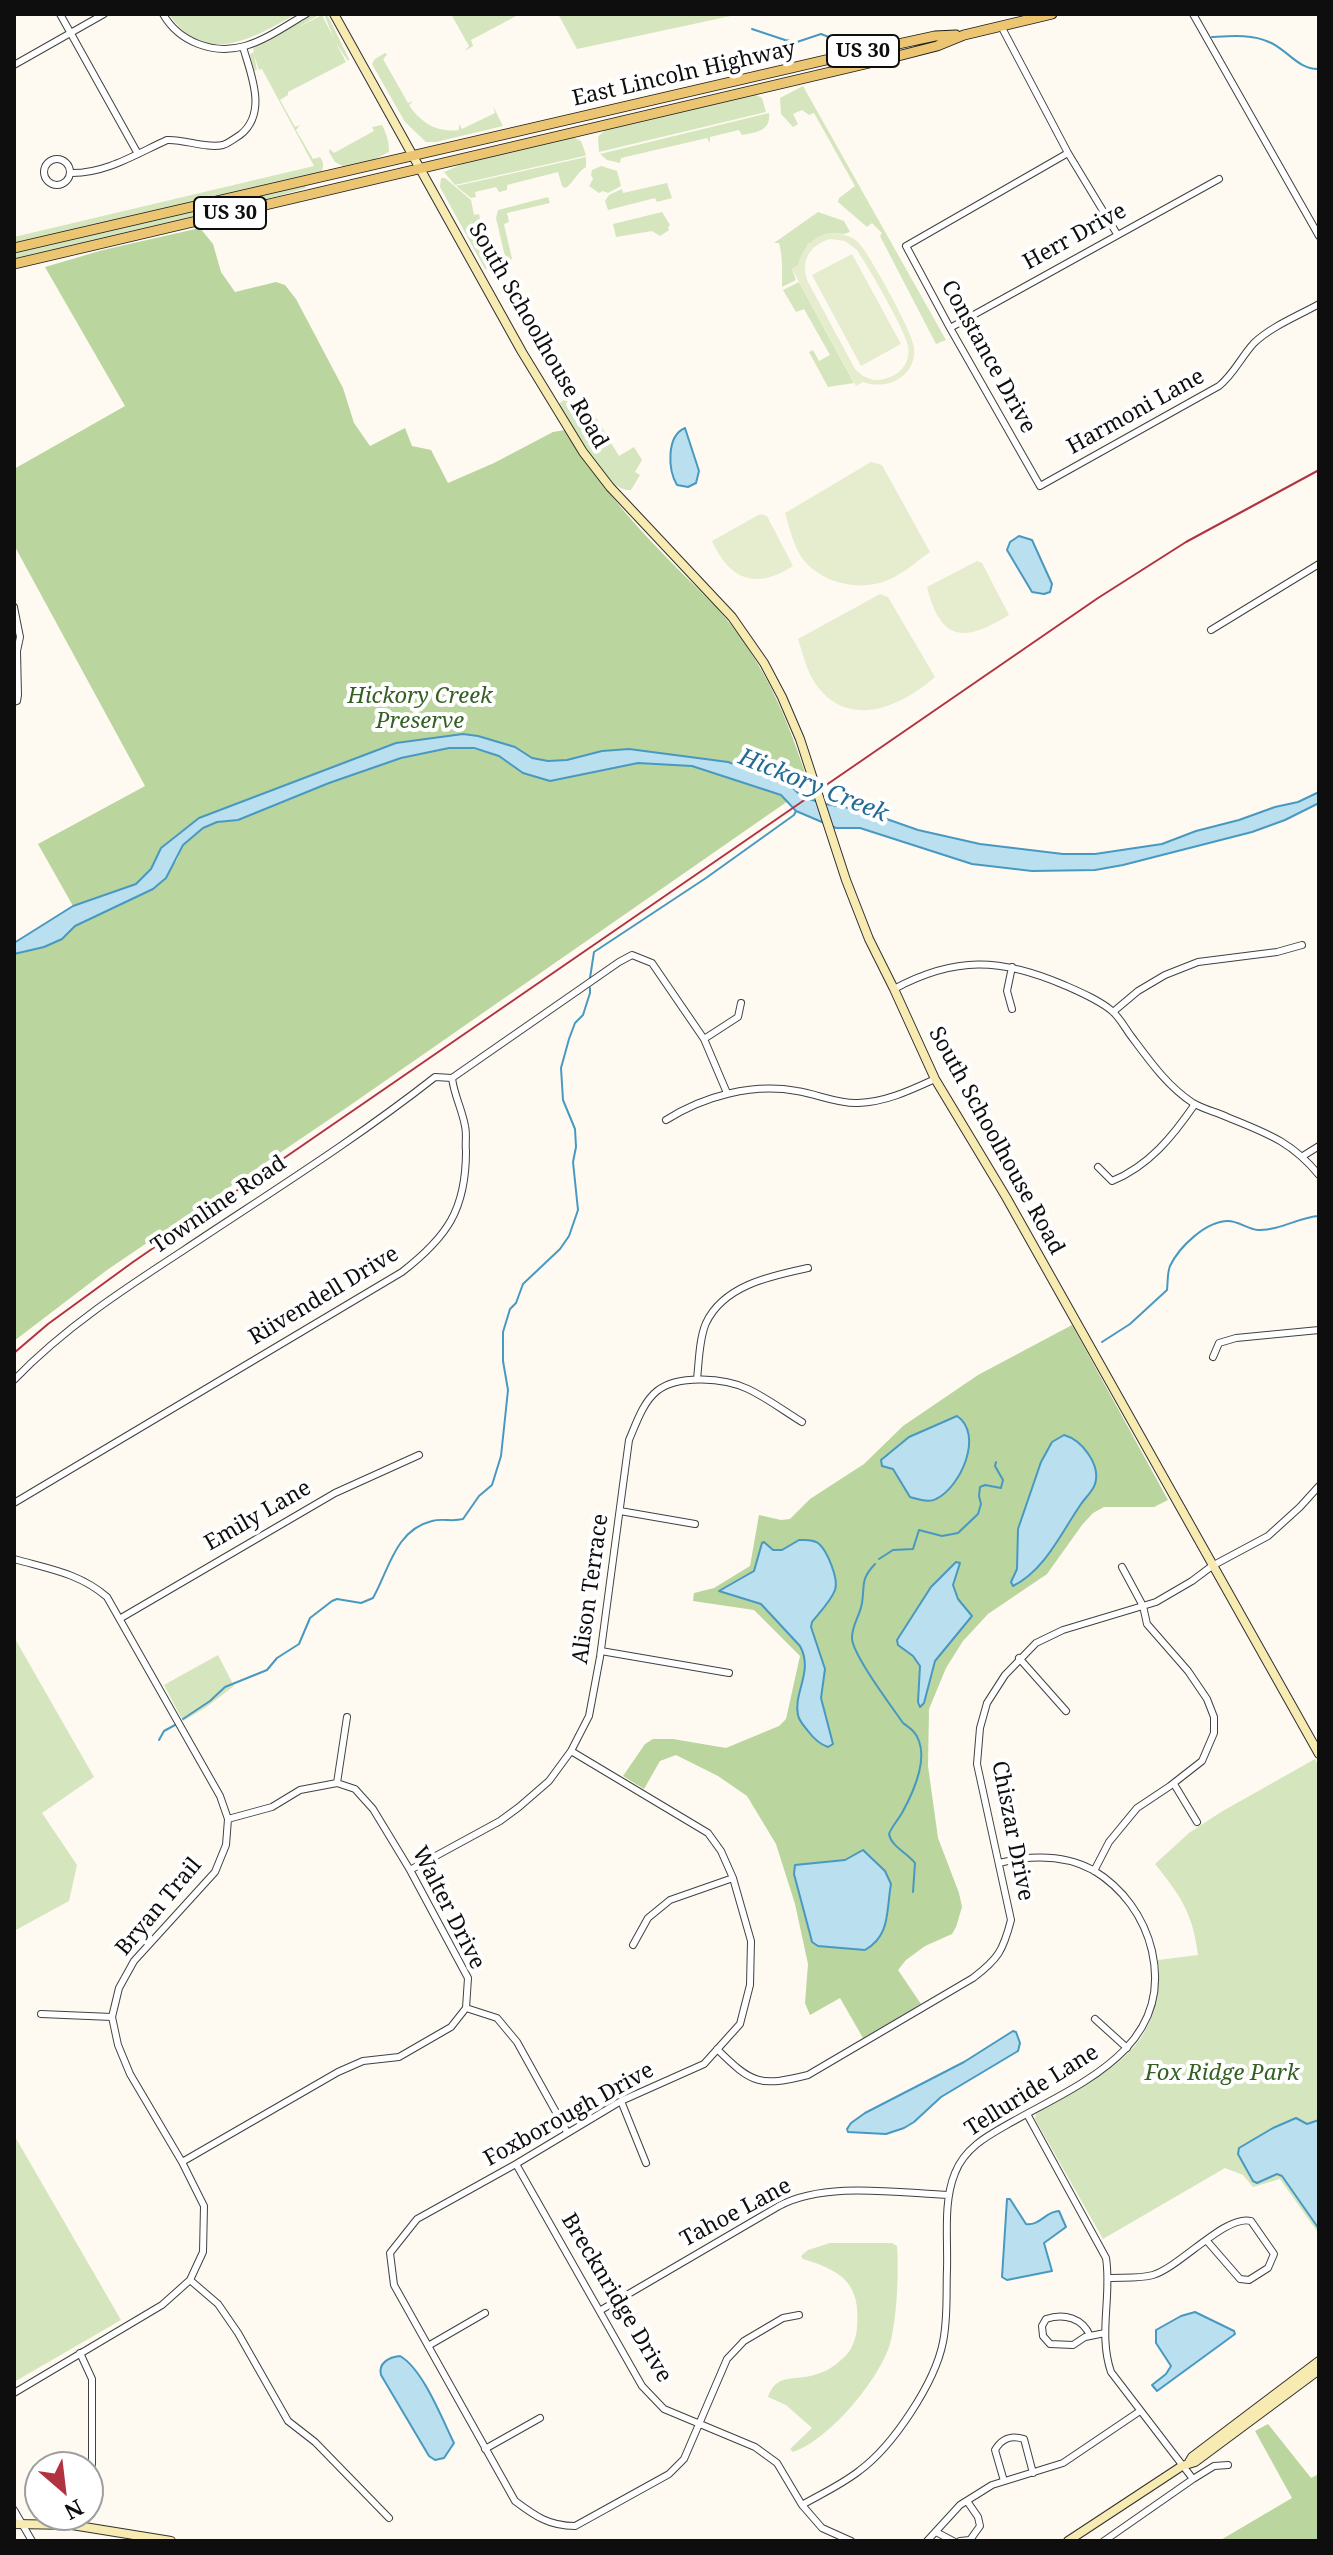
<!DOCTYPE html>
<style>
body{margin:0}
#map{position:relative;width:1333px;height:2555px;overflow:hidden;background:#fefaf1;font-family:"Noto Serif",serif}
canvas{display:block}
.frame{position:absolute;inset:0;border:16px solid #0e0e0e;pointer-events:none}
.north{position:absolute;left:24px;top:2451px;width:80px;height:80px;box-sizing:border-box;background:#fff;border:2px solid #9f9f9f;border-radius:50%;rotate:152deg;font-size:22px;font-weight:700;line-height:32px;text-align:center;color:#0e0e0e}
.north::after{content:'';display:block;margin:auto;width:28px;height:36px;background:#b13342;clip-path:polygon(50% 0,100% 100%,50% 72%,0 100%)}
</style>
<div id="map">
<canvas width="1333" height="2555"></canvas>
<div class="frame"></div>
<div class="north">N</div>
</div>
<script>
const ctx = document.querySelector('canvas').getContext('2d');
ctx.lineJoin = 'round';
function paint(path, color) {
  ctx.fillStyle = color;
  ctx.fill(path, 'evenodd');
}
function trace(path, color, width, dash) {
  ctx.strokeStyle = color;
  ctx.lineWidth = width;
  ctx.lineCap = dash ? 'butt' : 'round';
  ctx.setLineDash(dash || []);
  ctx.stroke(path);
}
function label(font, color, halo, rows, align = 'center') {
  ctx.font = font + ' "Noto Serif",serif';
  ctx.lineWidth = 8;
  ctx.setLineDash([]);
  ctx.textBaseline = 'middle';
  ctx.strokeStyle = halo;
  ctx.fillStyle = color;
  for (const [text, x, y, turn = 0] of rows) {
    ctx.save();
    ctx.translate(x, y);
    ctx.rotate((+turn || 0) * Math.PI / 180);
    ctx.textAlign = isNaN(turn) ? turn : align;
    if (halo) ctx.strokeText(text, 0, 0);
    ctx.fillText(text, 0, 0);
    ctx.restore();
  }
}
const green = new Path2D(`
 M169,14H296C253,38 205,68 169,14Z
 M314,14L319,15L297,28L322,15L334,39L324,14H327L349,59L348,61L336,43L346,62L288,92V95L280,100L295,127L300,125L296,130L313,159L320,157C324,163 324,166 321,173L14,243V237L314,166L262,69L259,70L254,55L257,70L254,71L250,54L254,52L253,48Z
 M451,14H520L471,40L473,46L465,51L469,46Z
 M558,14H740L577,49Z
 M385,53L387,55L383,59L408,103L413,101L409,105C421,123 437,133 459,130V124L462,129L495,113L493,106L503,126L436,142H426L405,122L372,64L375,59Z
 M803,86L946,340L936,344L880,236L882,233L872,223L867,227L838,202L839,198L855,186L814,113L809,115L802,110L793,114L798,124L793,127L781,114L780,98Z
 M754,94L762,98L766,112L599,152L598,137L606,129Z
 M769,113C771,131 757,132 742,135L739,130L710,137V143L707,138L621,158L620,163L607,160L600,154Z
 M382,125C387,135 389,141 389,152L373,160L344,167L335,162L329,152L330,149L334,153L374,131L372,127Z
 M573,137L581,141L586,155L584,156L455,185L444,172L471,160Z
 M586,157V167C576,173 574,183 565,188L562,186L558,172L507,185V190L499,192L496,187L475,192L476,197L471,198L456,186Z
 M601,166L617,171L621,186L608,193L603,191L599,193L589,186L593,179L591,175L592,170Z
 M441,178H445L471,200L474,215L479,214L482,229H487L495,262L491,270L485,269L440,187Z
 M667,183L672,198L657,202L655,198L608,210L605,201L609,195L622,189L623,193Z
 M305,185L306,188L275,197L14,259V253Z
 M548,197L550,203L507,213L509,222L504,224L512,259L506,261L496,218L498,210Z
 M662,212L670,225L668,227L669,230L660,236L652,231L616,237L613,224Z
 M818,212L844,221L850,232L844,234L835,233L808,244L799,265L792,269L796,280L782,287C782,272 783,258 779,243H774Z
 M799,282L854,383L828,387L809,352L813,350L819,361L830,355L804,309L796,312L783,290Z
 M566,398L587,431L597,424L585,405L587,403L619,456L634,447L642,460L635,472L640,475L631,490C606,493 571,425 558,405Z
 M14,1637L94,1777L42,1813L77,1865L69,1901L14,1931Z
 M218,1655L234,1686L205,1708L183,1721L164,1685Z
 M1315,1759L1319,1767V2234L1280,2179L1253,2187L1243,2175L1225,2168L1103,2239L1035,2119L1036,2114C1103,2071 1164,2056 1158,1960L1198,1955C1193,1914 1181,1896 1155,1864L1189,1833L1221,1812Z
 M14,2135L121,2320L14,2382Z
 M830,2243H892L897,2246C899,2272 897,2319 890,2344C879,2380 829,2440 793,2452L790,2449L812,2428L786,2405L768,2397C776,2373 794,2381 814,2375C823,2373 834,2367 841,2360C851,2353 856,2339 857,2328C861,2284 843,2271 803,2259L801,2256L808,2250Z`);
const forest = new Path2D(`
 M200,228L213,244L221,272L235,292L276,282L285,285L296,299L343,388L354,423L370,446L405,428L412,446L431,450L448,483L494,463L553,432L565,430C594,478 629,519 668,559C689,581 713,602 732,626C772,679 788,722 809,784L799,793L787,783L728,762L629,749L602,751L567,760L548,761L532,758L515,747L478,736H448L393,745L199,818L161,847L151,869L136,884L73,906L38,844L145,786L14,545V469L125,406L45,267L103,250Z
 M465,747L499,756L523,773L550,781L638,763H656L692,766L743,782L781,795L788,801L349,1106L107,1270L14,1341V954L44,947L62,939L75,926L153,889L177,860L183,845L203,828L217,822L238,820L329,783L401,758L429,751Z
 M1072,1325L1168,1500L1154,1507H1104L1093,1513L1082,1525L1047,1574L988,1614L963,1641L946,1668L929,1709L928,1766L938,1838L959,1893L962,1907L956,1927L952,1934L925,1946L906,1960L898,1970L921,2004L863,2038L840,1998L810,2015L805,2003L808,1964L795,1904L776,1844L747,1796L718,1776L676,1755L660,1761L644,1789L623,1776L645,1744L653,1739H673L726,1748L779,1726L786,1719L800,1656L754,1610L693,1601L694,1593L714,1588L750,1566L759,1515L781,1520L790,1519L810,1499L864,1464L903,1426L978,1375Z
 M1268,2424L1311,2478L1319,2474V2541H1219L1292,2498L1255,2431Z`);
const pitch = new Path2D(`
 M829,233C840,233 850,235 858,242C869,253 913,333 914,347C917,376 888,391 863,382L856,386L792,269L798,265C802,248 812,237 829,233ZM830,239L845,241L857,250C868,267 905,329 908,346C912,368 892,381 873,380L863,376L855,369L808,282C800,262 809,245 830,239Z
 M852,254L901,344L861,366L812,275Z
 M871,462L882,465L930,552C917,561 903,574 888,580C862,591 828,585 807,564C795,552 790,530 785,513Z
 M760,514L767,516L793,566C755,590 730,580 712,541Z
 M977,561L982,563L1009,615C965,642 941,643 927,587Z
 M880,594L888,597L935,677C902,706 850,730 817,686C807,672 803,655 798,639Z`);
const water = new Path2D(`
 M685,428L699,471L696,483L688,487L677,485C668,470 666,436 685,428Z
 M1019,536L1032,540L1052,584L1050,592L1044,594L1032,592L1007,550L1010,542Z
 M463,734L478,736L515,747L532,758L548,761L567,760L602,751L629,749L728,762L788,783L802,797L826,804L861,810L918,830L980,844L1063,854H1095L1162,844L1196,831L1239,820L1275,807L1298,802L1319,792V803L1285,820L1252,832L1123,865L1095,870L1032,871L972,864L860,828H836L796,811L781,795L692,766L638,763L550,781L523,773L499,756L474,748H449L401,758L329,783L238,820L217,822L203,828L183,845L166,878L153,889L75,926L62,939L44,947L14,954V943L73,906L136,884L151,869L161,848L199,818L396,743Z
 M957,1416C984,1434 961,1487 936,1499C929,1503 918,1499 910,1497L893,1469L882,1466L881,1460L909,1437Z
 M1064,1435C1082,1440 1101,1465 1095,1484C1093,1491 1085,1498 1081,1504C1061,1533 1045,1570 1013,1586L1011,1582L1017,1569L1018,1529L1041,1462L1052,1442Z
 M799,1540C806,1540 812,1539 818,1543C827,1550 839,1579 835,1590C831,1601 819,1613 812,1622L811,1627L825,1669L821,1698L833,1744L828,1747C819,1744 814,1739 808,1731C805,1727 799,1721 798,1715C793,1693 814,1671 800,1646L761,1604L719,1591L754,1571L762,1543L764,1542L773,1550H782Z
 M956,1562L960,1563L953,1585L958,1599L972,1616L935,1661L924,1703L920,1707L918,1702L920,1666L913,1656L898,1645L897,1640L931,1587Z
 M863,1850L885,1871L891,1884C886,1911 891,1935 865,1950L818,1946L812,1942L810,1934L794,1874L795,1865L845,1860Z
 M1013,2031L1016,2032L1020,2043L1018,2051L941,2097L914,2122L904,2128L886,2134L848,2132L847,2129L851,2123L865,2113L964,2062Z
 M1296,2118L1307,2124L1319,2120V2229L1282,2176L1277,2174L1257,2183L1253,2181L1238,2154L1239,2148L1273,2128Z
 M1007,2199H1010L1026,2224C1040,2226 1046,2211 1059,2211L1066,2227L1044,2243L1052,2271L1007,2280L1002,2277Z
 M1195,2312L1234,2331L1235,2334L1157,2391L1152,2385L1166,2374L1171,2366L1156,2343V2330L1181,2316Z
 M400,2356C423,2369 442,2419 454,2443L444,2458L435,2460L429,2456L381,2375C378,2363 389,2357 400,2356Z`);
const stream = new Path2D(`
 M752,29L785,40L797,42L821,34L850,45
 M1212,37C1231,36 1252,34 1269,42C1287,49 1298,70 1319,69
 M590,978L594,952L706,878L794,815L796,811
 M1102,1342L1130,1324L1167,1290C1168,1282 1167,1274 1170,1266C1179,1247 1206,1221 1228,1221C1238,1221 1248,1229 1258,1230C1279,1231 1299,1217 1319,1216
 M879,1559L893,1550L913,1549L919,1530L942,1536L958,1533L978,1514L981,1504L979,1496L980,1487L985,1485L1001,1488L1003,1480L995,1466L996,1462
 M875,1564C860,1580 865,1584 862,1603C860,1616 852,1624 852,1638C852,1654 892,1707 903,1723C910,1728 916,1732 919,1741C927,1763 913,1793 902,1813C898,1820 892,1826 889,1834C891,1846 907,1853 915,1863L913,1892
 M183,1719L210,1701L225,1687L267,1670L277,1658L299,1644L310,1618L332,1601L337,1599L361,1603L373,1598C389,1570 395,1530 432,1521C442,1518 452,1522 463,1519L479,1496L492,1485L501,1456L508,1390L503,1361V1332L510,1309L516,1303L523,1284L560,1249L569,1236L578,1210L573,1162L576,1147L575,1129L563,1100L561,1068L569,1039L575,1023L583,1015L590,993V988
 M159,1740L164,1731L175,1725`);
const street = new Path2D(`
 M60,14L138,154
 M163,14C179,42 213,55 245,46C266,40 287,25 306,14
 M1193,14L1319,236
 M1001,26L1068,153L1117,234
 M14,65L104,14
 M1068,153L906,246L950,328L1040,486L1219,386C1234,374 1241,357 1254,343C1272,326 1298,316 1319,304
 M44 172a13 13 0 1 1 26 0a13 13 0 1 1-26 0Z
 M70,173C105,174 136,154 167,140C185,139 206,149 223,145C229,143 235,138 240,135C268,113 251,75 243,47
 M950,328L1219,179
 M14,607L20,637L17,651L18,695L17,701L14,702
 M1211,630L1319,564
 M894,989C955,956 1001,958 1064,985C1080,992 1099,1000 1112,1011C1120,1018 1125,1028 1131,1036C1149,1060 1167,1086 1193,1103C1203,1109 1216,1112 1227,1117C1266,1133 1291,1141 1319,1175
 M1012,1009L1007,991L1012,967
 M1113,1012L1138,991L1165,975L1198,962L1277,952L1302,945
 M704,1039L738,1017L741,1003
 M666,1120C704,1096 752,1083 797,1091C817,1094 838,1104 858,1103C886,1102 911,1090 935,1079
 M1303,1156L1319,1146
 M1098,1167L1112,1181C1149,1166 1173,1136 1195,1104
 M1213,1357L1219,1343L1236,1338L1319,1330
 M697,1379C699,1362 699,1339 706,1323C724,1285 771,1276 808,1268
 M14,1380C64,1328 124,1289 184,1250C268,1194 355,1140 435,1077L452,1078
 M14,1503L402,1272C447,1237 466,1210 466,1151C465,1143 467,1134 465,1126C462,1109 454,1095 452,1078L619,962L632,955L652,963L704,1039L727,1093
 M620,1511L695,1524
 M14,1559C49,1569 79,1573 107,1597L220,1796L228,1819L226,1845L215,1872L134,1961L119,1988L112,2017L118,2045L130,2074L182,2162L204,2206L203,2252L190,2280L162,2305L14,2393
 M121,1618L335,1493L419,1455
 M601,1651L729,1673
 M1019,1658L1066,1711
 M571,1751L708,1833L721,1851L733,1878L751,1941L750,1985L740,2024L704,2064L621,2101L516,2164L417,2219L390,2253L394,2285L515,2501C535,2516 549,2526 575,2526L669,2474L684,2459L727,2359L744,2341L783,2318L799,2315
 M337,1783L347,1717
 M1174,1784L1197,1822
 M410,1870L500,1821L519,1807L549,1781L571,1751L589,1716L600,1657L629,1440C636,1424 643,1402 657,1391C678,1374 725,1378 748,1389C767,1398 784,1411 802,1422
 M1094,1871L1109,1842L1137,1808L1170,1786L1202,1761L1214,1733V1717L1207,1699L1188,1671L1147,1624L1143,1606L1122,1567
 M633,1945L648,1918L670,1900L733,1878
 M466,2008L497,2018L517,2042L567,2132
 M41,2014L112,2017
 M1095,2019L1127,2048
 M717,2049C752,2084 760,2087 808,2075L973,1978C998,1959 1003,1951 1011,1920L977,1764L980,1728L987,1703L1005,1675L1036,1643L1063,1630L1156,1602L1192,1581L1212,1566L1268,1536L1300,1507L1319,1486
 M621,2101L646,2163
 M1027,2114L1106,2258C1112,2296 1098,2334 1111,2372L1193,2479
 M182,2162L338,2072L363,2061L399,2057L451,2027L466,2008L468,1978L410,1870L373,1809L355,1789L337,1783L300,1790L272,1807L228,1819
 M516,2164L642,2386L664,2409L755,2447L777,2463L802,2505L822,2528L851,2541
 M1108,2278C1122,2277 1139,2279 1153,2275C1180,2267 1226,2214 1251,2221L1274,2254L1268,2268L1249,2280L1240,2279L1207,2241
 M190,2280L218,2304L238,2333L288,2421L315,2442L389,2518
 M601,2310L779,2206C825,2181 898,2193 949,2195
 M1090,2336C1083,2318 1064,2313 1046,2319L1042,2326L1043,2336L1050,2344L1073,2345L1085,2337L1105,2333
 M428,2346L485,2313
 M80,2353L92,2379V2464
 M485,2449L540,2418
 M1004,2481L995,2450C1002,2438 1011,2435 1024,2439L1033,2473
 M802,2505C821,2494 841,2485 859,2471C893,2446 935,2383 943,2342C948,2318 946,2293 947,2269C948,2239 943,2202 955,2173C965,2147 989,2135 1012,2122C1079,2084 1174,2048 1152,1951C1144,1917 1123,1888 1093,1870C1063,1854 1031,1855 999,1863
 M14,2510L32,2541
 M936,2532L953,2541
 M927,2541L960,2505L992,2485L1063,2463L1140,2411
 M960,2541L970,2540L980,2526L978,2517L967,2501
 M1104,2541L1193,2479L1214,2466L1228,2465`);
const secondary = new Path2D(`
 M334,14L522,352L583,452L610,487L732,617L764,663L782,697L800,739L846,880L869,939L894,989L935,1079L1006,1197L1319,1754
 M1189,2462L1192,2457L1319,2361
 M14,2524L72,2525L171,2541
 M1068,2541L1182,2466L1195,2462L1319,2370`);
const primary = new Path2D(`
 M14,248L843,56L935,36L956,35
 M14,264L886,59L937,46L964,35L1052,14`);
const rail = new Path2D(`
 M14,1353L48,1324L133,1262L1098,598L1186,542L1319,470`);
const shields = [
 [863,51,72],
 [230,213,72]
];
const shieldNames = [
 ["US 30",863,51],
 ["US 30",230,213]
];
const streetNames = [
 ["East Lincoln Highway",684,74,-13],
 ["Herr Drive",1075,237,-29],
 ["South Schoolhouse Road",538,336,60],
 ["Constance Drive",988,357,61],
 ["Harmoni Lane",1136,412,-29],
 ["South Schoolhouse Road",996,1141,61],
 ["Townline Road",219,1205,-34],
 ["Riivendell Drive",324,1296,-31],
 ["Emily Lane",258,1516,-30],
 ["Alison Terrace",591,1589,-82],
 ["Chiszar Drive",1012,1831,79],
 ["Bryan Trail",159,1907,-50],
 ["Walter Drive",448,1908,63],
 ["Telluride Lane",1032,2091,-32],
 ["Foxborough Drive",569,2115,-29],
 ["Tahoe Lane",736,2213,-28],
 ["Brecknridge Drive",616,2298,59]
];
const parkNames = [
 ["Hickory Creek",420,697],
 ["Preserve",420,722],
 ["Fox Ridge Park",1222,2074]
];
const waterNames = [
 ["Hickory Creek",813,786,22]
];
paint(green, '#d5e5bd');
paint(forest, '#bad59e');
paint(pitch, '#e5edce');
paint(water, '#bae0f0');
trace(water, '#4899c1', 2);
trace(stream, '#4899c1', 2);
trace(street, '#414141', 8);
trace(secondary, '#303030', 10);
trace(primary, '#1f1f1f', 11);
trace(street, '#fff', 6);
trace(secondary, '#f7ebb2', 8);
trace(primary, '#ecc573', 9);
trace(rail, '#b13342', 2);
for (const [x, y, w] of shields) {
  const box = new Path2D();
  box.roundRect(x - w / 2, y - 16, w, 32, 6);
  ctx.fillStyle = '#fff';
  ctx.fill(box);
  trace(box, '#0e0e0e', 2);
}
label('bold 20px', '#0e0e0e', null, shieldNames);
label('22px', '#0e0e0e', '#fff', streetNames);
label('italic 22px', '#356024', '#fff', parkNames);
label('italic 24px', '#236b95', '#fff', waterNames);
</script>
